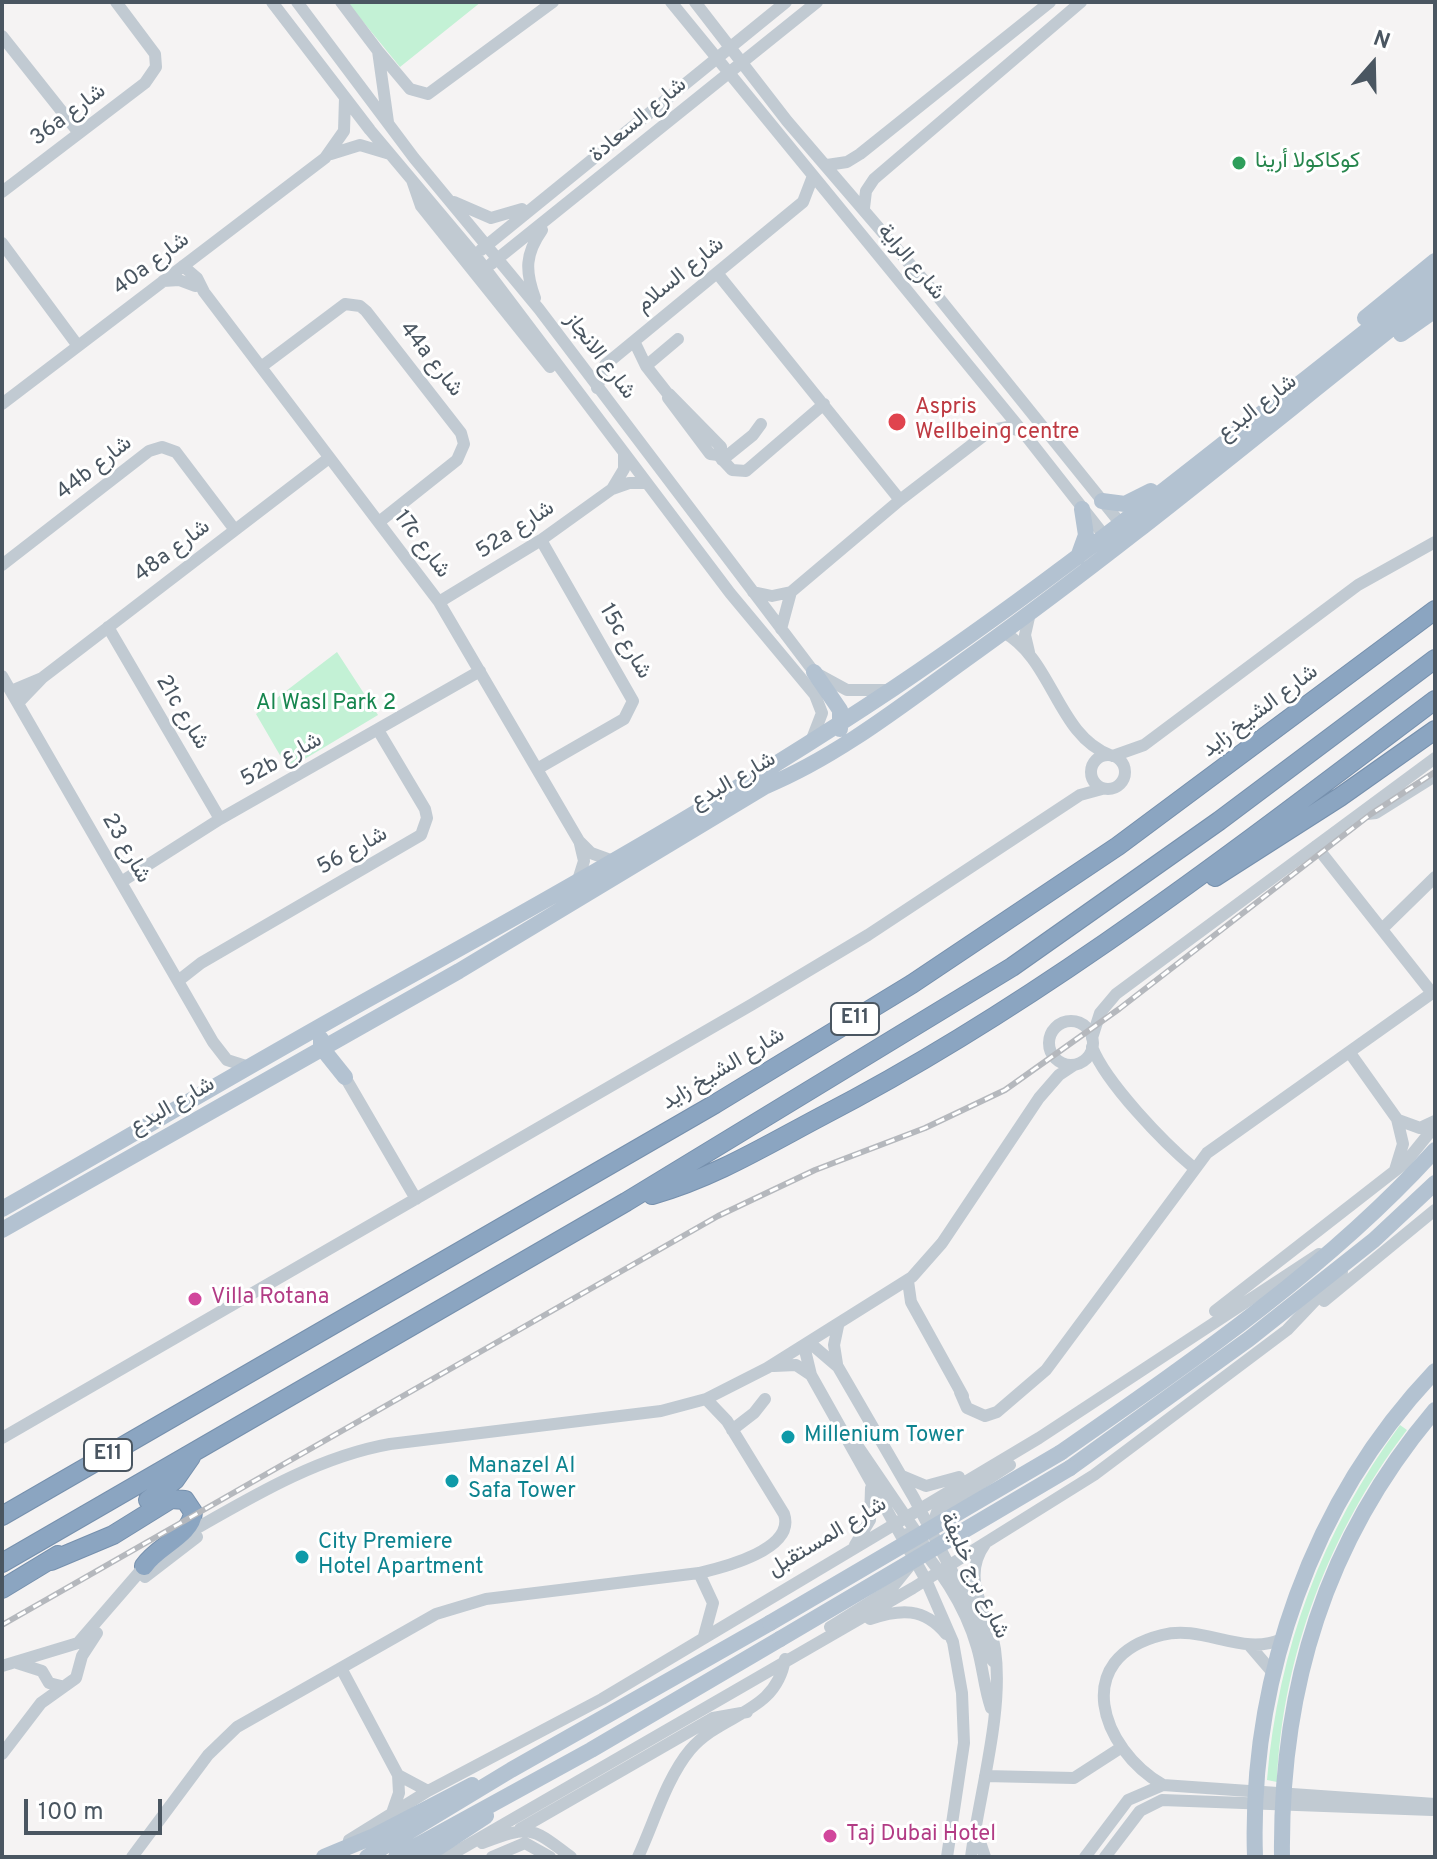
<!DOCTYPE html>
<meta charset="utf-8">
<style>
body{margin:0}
#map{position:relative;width:1437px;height:1859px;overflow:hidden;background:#f5f3f3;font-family:Overpass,sans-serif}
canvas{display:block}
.frame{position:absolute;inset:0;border:4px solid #4a5661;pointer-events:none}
.north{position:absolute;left:1333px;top:24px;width:80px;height:80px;-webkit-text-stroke:6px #fff;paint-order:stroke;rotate:20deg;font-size:22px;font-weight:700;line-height:32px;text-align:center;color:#4a5661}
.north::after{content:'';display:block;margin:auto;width:28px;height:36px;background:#4a5661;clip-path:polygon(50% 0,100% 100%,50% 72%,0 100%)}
.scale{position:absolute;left:24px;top:1799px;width:138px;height:36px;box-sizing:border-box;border:4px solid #4a5661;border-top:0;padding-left:10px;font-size:24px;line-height:28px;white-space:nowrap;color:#4a5661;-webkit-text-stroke:6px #fff;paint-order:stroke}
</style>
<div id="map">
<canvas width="1437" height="1859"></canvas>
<div class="frame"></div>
<div class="north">N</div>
<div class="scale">100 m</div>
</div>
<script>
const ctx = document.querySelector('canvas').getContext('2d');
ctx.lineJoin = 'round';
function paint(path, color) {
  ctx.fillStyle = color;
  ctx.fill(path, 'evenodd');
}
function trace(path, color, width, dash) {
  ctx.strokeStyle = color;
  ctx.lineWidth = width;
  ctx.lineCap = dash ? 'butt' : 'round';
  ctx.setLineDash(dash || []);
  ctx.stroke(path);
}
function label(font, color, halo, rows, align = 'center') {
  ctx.font = font + ' Overpass,Vazirmatn,sans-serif';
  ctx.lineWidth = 6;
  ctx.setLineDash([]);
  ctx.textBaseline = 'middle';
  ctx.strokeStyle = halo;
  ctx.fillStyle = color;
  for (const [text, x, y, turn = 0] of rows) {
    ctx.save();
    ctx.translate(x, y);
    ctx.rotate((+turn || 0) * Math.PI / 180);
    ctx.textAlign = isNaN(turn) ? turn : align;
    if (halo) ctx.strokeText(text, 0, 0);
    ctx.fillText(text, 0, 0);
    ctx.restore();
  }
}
const green = new Path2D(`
 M347,2H481L400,67Z
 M337,652L378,715L288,769L256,714Z
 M1400,1425L1407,1430C1330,1530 1282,1656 1277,1782L1267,1780C1278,1649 1322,1531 1400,1425Z`);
const minor = new Path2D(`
 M272,2L370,130L475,255L730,593L815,695L822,713L812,739
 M297,2L414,158L539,309L814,672L847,690H887
 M341,2L378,51L388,122
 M671,2L1023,432L1110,543
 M695,2L787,121L939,298L1125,529
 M2,36L79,133
 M378,51L410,89L428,94L553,2
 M331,154L360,145L390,154
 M827,165L847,162L860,154L1050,2
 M412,180L421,206L550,367
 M2,192L145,83L156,67L155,54L116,2
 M454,202L491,218L522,209
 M864,208L866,191L874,179L1081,2
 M2,243L78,346
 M481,250L786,2
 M491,264L817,2
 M183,266L197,278L204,292L439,602L579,841L591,853L613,861
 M717,273L900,500
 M163,281L179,280L195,286
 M535,298C525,271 525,254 542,230
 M634,341L646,366L668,394
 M646,366L678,339
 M261,367L345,304L360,306L366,311L461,433L464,444L457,460L379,522
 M597,388L605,365L803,202L813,176
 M669,394L721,447L718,455L710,454L668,398Z
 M2,404L325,158L344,131L345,98
 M718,455L732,470L746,471L824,404
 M722,460L753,435L761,424
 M612,489L624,469V453
 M2,565L149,451L162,447L176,452L235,530
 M753,592L772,596L791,592
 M439,602L541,540L612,489L629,483H647
 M108,627L220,819
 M781,629L791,592L900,500L991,430L1008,427L1023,432
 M1003,632C1053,659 1057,735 1110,755
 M1029,652L1025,635L1030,613
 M2,676L213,1042L227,1060L249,1067
 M11,691L42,678
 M18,703L42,678L329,458
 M1091 772a17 17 0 1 1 34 0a17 17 0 1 1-34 0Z
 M1113,756L1144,745L1358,585L1435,542
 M537,769L624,719L633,701L541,540
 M1358,815L1376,813L1435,776
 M1316,846L1432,993
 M578,880L584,861L580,844
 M121,882L220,819L480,671
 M1382,929L1435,877
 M178,981L201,963L421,835L427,818L425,809L378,730
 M1049 1043a22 22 0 1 1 44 0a22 22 0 1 1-44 0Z
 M1092,1038L1100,1013L1116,994L1435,758
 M1092,1047C1106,1083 1164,1143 1194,1168
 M1350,1053L1397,1119L1403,1144L1395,1170
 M345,1077L416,1199
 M1398,1120L1420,1128L1435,1121
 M908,1281L911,1302L963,1396
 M1324,1301L1435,1210
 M1215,1311L1405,1163L1435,1126
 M810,1343L838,1367L914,1498L971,1608L986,1653L994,1662
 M804,1346L811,1375L926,1580L953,1642L962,1693L964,1743L947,1857
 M837,1364L834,1345L838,1326
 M774,1366L796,1365L811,1375
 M960,1392L967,1408L985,1416L997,1412L1046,1370L1207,1153L1435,991
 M732,1430L754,1413L765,1399
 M2,1438L751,1005L868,935L1080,795L1102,789
 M855,1442L923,1542
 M902,1476L926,1486L959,1477
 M930,1533L937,1512L1010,1465
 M907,1534C938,1564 965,1605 977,1647C983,1667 984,1688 991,1708
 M183,1536C248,1499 316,1457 390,1444L661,1411L706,1399L767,1368L912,1277L942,1243L1039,1098L1059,1075L1074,1065
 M855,1545L870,1520L871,1488
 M699,1573L713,1603L704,1636
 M145,1577L197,1537
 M870,1619C900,1609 924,1607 946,1634
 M830,1627L891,1589L912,1563
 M1250,1646L1274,1674
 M17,1663L42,1671L49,1683L61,1686
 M2,1666L78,1643L149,1561
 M341,1668L398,1775L428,1791
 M2,1754L41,1703L76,1678L82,1656L97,1633
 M985,1776L1074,1778L1122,1747
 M1163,1785C1100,1748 1070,1658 1162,1635C1203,1624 1242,1657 1282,1639
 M392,1813L399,1793L398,1775
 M520,1829L713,1718L747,1712
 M976,1830L985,1857
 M349,1840L428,1791L602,1699L1039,1438L1319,1254
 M482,1843C531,1825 530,1826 571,1857
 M132,1857L208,1755L237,1727L436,1614L486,1599L699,1573C725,1567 796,1549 784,1514L727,1421L706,1399
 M447,1857L913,1588L1094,1475L1287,1330L1342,1272
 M492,1857L525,1843L550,1857
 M638,1857C654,1823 666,1779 690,1750C721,1713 776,1714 785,1659
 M971,1857C979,1794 1004,1712 995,1649C989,1612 959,1580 985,1544
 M1085,1857L1128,1800L1163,1785L1435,1804
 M1105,1857L1140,1811L1162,1800L1432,1810`);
const major = new Path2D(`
 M1365,318L1435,261
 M1401,334L1435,310
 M1102,501L1125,504L1151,491
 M1078,557L1086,535L1082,509
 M814,672L840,710V729
 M321,1039V1047L345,1077
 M2,1209C129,1137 255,1062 383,991C556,895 729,798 894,688C1082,562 1256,416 1435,277
 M2,1230L459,971L766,786C841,755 910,699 976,652C1134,539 1282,414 1435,294
 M1060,1453C1191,1362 1328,1268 1435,1150
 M1070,1468L1249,1339L1374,1240L1435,1183
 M324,1857L372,1837L472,1785
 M367,1857L511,1770L770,1623
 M396,1857L591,1750L780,1639
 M424,1857L486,1816
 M1255,1857C1249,1680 1312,1500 1435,1371
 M1282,1857C1280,1689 1325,1540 1435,1410`);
const highway = new Path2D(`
 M1215,877L1340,797L1435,730
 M652,1195C713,1178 767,1145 822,1116C1042,1002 1238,848 1435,700
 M148,1500L175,1480L191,1457
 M2,1516L715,1104L912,984L1118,846L1435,610
 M51,1561L113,1535L171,1499L185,1500L193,1512C192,1535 157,1546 144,1566
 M2,1563L626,1202L1012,967L1219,821L1435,659
 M2,1589L58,1555`);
const rail = new Path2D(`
 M2,1625L718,1216L815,1170L925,1128L1005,1090L1119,1009L1371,814L1435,772`);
const majorBridge = new Path2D(`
 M770,1623L1060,1453
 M780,1639L1070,1468`);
const markers = [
 [1239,163,8,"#2e9e5b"],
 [897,422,10,"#e0444e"],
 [195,1299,8,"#d1479c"],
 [788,1437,8,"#0f9aa8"],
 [452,1481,8,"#0f9aa8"],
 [302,1557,8,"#0f9aa8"],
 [830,1836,8,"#d1479c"]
];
const shields = [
 [855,1019,48],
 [108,1455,48]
];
const shieldNames = [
 ["E11",855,1019],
 ["E11",108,1455]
];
const streetNames = [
 ["36a شارع",69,116,-37],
 ["شارع السعادة",639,121,-40],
 ["شارع الراية",910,263,50],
 ["40a شارع",152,265,-37],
 ["شارع السلام",681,276,-39],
 ["شارع الانجاز",599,357,53],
 ["44a شارع",430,360,52],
 ["شارع البدع",1258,409,-38],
 ["44b شارع",95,469,-38],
 ["52a شارع",516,531,-33],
 ["17c شارع",421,545,53],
 ["48a شارع",173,552,-37],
 ["15c شارع",624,642,60],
 ["شارع الشيخ زايد",1261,712,-37],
 ["21c شارع",181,713,59],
 ["52b شارع",282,761,-29],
 ["شارع البدع",734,782,-30],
 ["شارع 23",125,849,60],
 ["شارع 56",353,852,-29],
 ["شارع الشيخ زايد",724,1070,-31],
 ["شارع البدع",173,1107,-30],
 ["شارع المستقبل",828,1538,-31],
 ["شارع برج خليفة",973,1576,65]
];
const leisureNames = [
 ["كوكاكولا أرينا",1255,163]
];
const healthNames = [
 ["Aspris",915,409],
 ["Wellbeing centre",915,434]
];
const parkNames = [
 ["Al Wasl Park 2",326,705]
];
const hotelNames = [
 ["Villa Rotana",211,1299],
 ["Taj Dubai Hotel",846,1836]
];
const cultureNames = [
 ["Millenium Tower",804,1437],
 ["Manazel Al",468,1468],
 ["Safa Tower",468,1493],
 ["City Premiere",318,1544],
 ["Hotel Apartment",318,1569]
];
paint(green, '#c3f1d5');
trace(highway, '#7690ad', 20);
trace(minor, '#c1cad2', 12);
trace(major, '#b3c2d1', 16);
trace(highway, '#8ba5c1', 18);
trace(rail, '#b5b8bd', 6);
trace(rail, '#fff', 3, [9]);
trace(majorBridge, '#b3c2d1', 16);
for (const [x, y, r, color] of markers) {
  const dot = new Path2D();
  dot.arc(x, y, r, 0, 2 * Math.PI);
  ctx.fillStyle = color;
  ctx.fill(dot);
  trace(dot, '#fff', 3);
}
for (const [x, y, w] of shields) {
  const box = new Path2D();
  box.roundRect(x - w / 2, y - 16, w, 32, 6);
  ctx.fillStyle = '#fff';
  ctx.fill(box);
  trace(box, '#4a5661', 2);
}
label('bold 20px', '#4a5661', null, shieldNames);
label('22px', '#4a5661', '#fff', streetNames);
label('22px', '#27864d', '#fff', leisureNames, 'left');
label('22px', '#be3a42', '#fff', healthNames, 'left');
label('22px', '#17864f', '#fff', parkNames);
label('22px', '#b23c85', '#fff', hotelNames, 'left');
label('22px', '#0d838f', '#fff', cultureNames, 'left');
</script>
